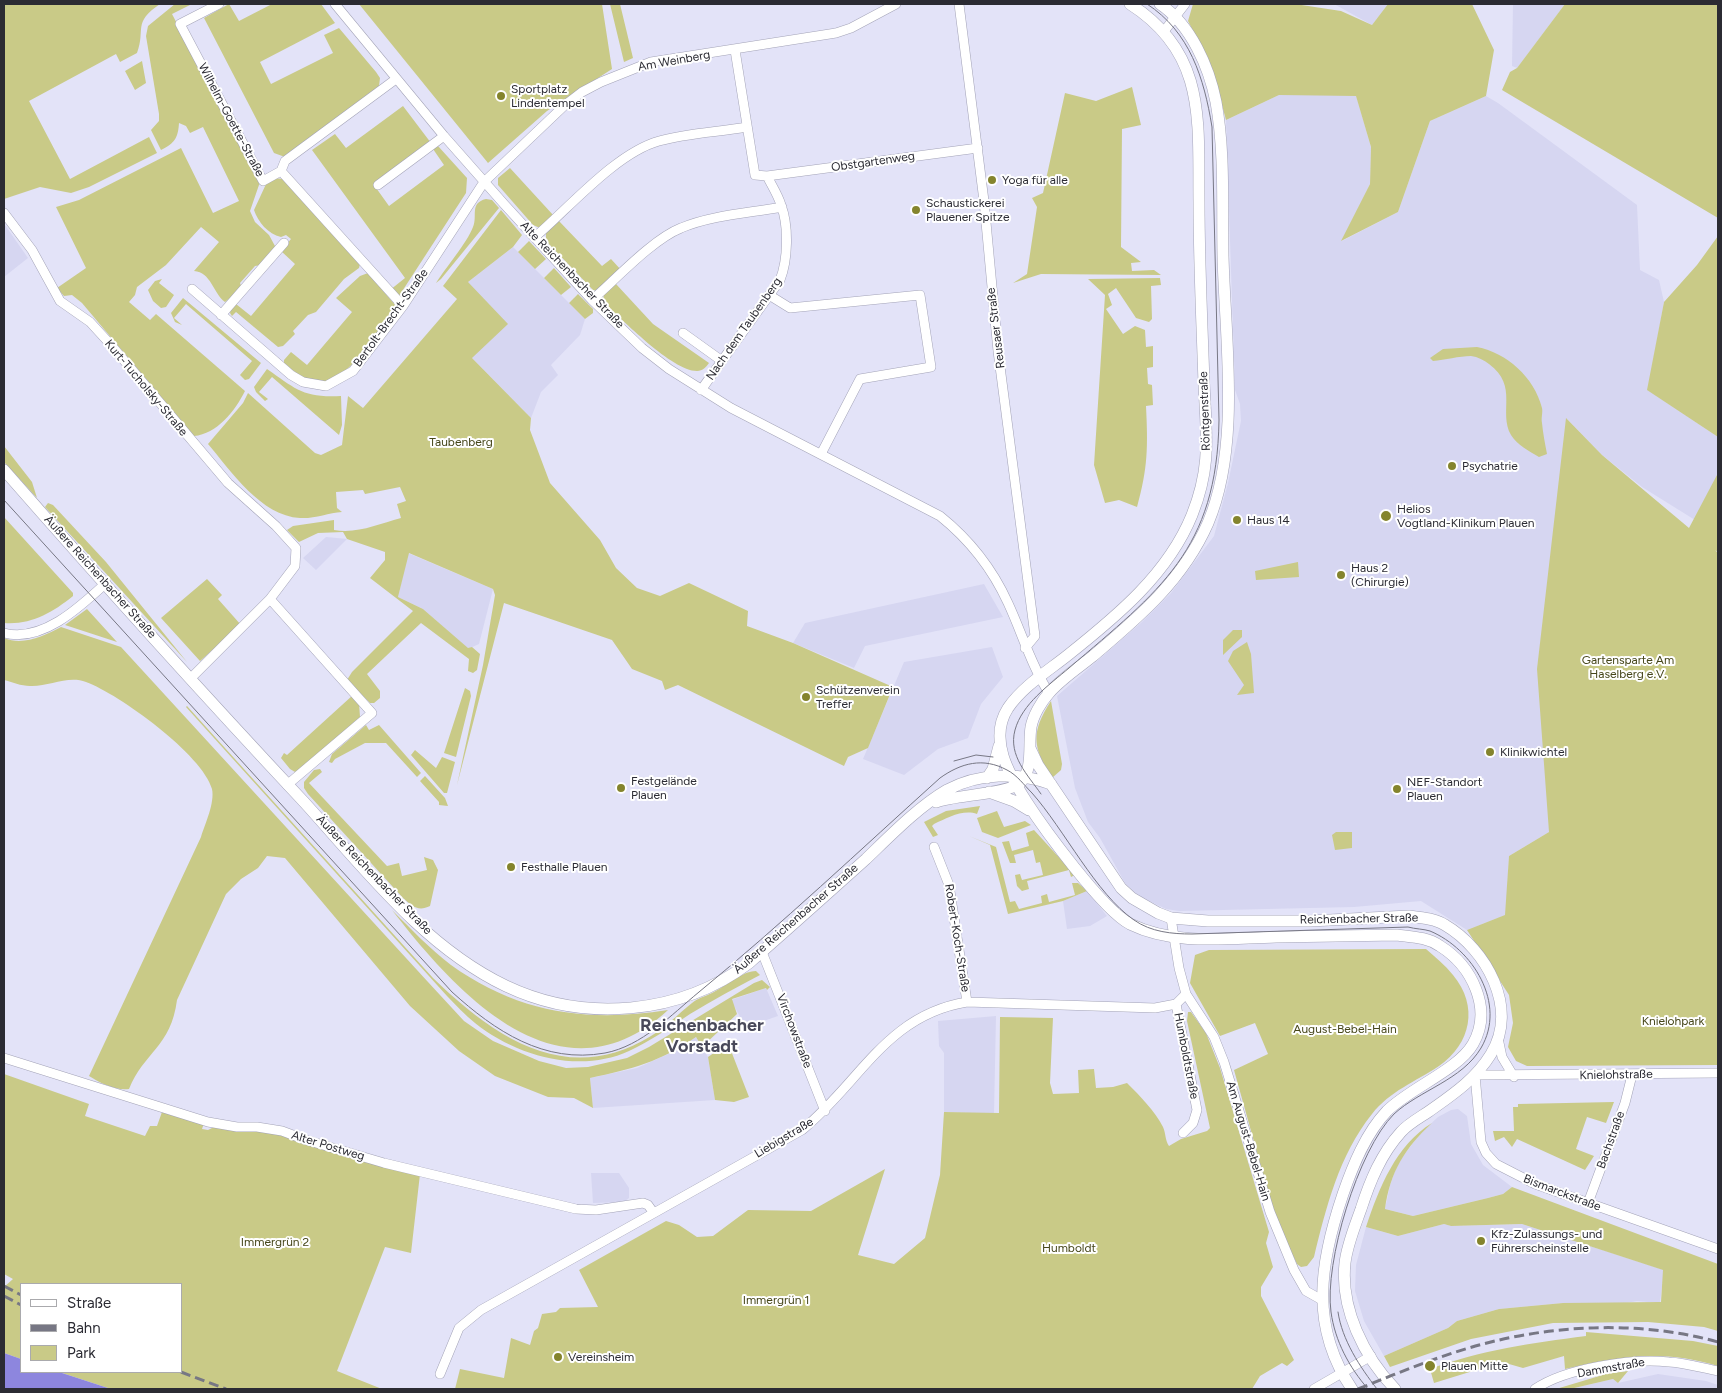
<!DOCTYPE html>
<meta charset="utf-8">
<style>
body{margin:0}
#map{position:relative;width:1722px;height:1393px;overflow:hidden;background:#e3e3f8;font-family:Figtree,sans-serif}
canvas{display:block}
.frame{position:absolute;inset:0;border:5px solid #2b2b33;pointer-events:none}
.legend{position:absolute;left:20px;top:1283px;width:162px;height:90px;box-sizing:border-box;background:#fff;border:1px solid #aaaaad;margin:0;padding:6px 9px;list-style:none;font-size:15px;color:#2b2b33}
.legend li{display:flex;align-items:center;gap:10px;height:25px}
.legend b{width:25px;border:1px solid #aaaaad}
</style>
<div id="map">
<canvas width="1722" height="1393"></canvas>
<div class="frame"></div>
<ul class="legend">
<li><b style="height:6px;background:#fff"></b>Straße</li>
<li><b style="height:6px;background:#777784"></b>Bahn</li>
<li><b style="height:14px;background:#c9ca87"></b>Park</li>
</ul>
</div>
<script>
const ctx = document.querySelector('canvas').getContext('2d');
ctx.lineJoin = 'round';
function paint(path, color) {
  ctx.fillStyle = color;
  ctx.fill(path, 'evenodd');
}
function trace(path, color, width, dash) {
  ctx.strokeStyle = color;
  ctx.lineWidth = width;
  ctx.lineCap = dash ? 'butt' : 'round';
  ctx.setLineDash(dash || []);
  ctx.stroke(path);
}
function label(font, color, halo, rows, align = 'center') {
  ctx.font = font + ' Figtree,sans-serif';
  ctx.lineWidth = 4;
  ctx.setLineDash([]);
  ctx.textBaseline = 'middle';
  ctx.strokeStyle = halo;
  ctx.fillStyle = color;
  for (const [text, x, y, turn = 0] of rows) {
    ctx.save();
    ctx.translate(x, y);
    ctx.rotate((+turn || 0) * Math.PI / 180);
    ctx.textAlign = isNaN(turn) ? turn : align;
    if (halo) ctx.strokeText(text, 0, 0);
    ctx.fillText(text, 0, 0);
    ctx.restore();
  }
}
const built = new Path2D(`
 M1334,4H1388L1372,25Z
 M1513,4H1565L1517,68L1512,66Z
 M1279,95H1356L1371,147L1370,184L1342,241L1398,212L1430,121L1486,96L1498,103L1637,205L1640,270L1659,280L1664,302L1648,390L1718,437V473L1695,520L1642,487L1602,455L1567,419L1549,832L1509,856L1506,915L1467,930L1421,901L1354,907L1179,911L1166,909L1139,896L1125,883L1100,838L1088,822L1075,788L1057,696L1142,622L1171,593L1214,536L1228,483L1241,421L1240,404L1235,390L1226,120Z
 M5,225L28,258L4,277V226Z
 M513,247L585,319L580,335L551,365L558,375L541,392L531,418L472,358L468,282Z
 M326,537L347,539L316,570L303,558Z
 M408,553L493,589L479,644L468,649L423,609L398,597Z
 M984,584L1003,617L865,646L854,668L793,643L805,623Z
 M992,647L1003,677L981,704L968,738L938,749L904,775L863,759L904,662Z
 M1087,891L1107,916L1090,926L1067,929L1063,901Z
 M766,988L778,1016L755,1024L747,1030L731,1000Z
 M996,1016L994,1114L944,1112V1053L939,1046L938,1021Z
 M696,1037L708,1057L715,1100L593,1108L590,1078L637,1068L677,1050Z
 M1458,1109L1467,1116L1471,1144L1483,1165L1512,1187L1503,1194L1488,1198L1413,1216L1385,1209L1390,1185L1398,1163L1419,1135L1438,1117L1451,1110Z
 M591,1173H619L629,1188V1198L624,1202L593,1203Z
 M1444,1224L1451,1226L1522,1224L1664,1270L1660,1303L1637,1301L1620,1304L1563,1303L1499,1309L1457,1321L1448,1328L1384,1356L1364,1321L1355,1291L1356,1265L1366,1227L1398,1236Z
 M1658,1374L1706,1381L1718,1385V1389H1570L1613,1379L1618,1383Z`);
const green = new Path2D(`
 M4,4H160C132,23 146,29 137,53L120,62L116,54L29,101L70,179L149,137L157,153L89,187L71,193L40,187L4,199Z
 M175,4H192L172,14L260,182L250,211L255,222L269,235L275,246V250L261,265L255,266L240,283L242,288L225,302C213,293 211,272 194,271L219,242L201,227L166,265L137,287L135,295L129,302L150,320L156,314L245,391C235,411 217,434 194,436L82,303L72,295L64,296L57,288L86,268L56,207L79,200L181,148L213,213L239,201L203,127L190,133L186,126L179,123C178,138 175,143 161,150L151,130L159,121V114L146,36L148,26Z
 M229,4L239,21L272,4H321L335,23L260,62L271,84L333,53L324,35L339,28L376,72L380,78L379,86L285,157L274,153L204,18Z
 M359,4H602L612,69L547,111L488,163Z
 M610,4H620L633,58L624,62Z
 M1193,4H1295L1341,11L1372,25L1388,4H1472L1494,50L1486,96L1430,121L1398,212L1341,241L1370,184L1371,147L1356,96L1279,95L1226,120L1212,68L1188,21Z
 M1565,4H1718V218L1502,90L1510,72L1517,68Z
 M142,61L146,83L135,90L125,71Z
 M1132,87L1141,125L1122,129L1121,247L1141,262L1131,263L1132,271L1154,270L1161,275L1041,274L1013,283L1027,274L1037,207L1032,198L1043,193L1065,93L1096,101Z
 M403,106L431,143L374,185L389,206L444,165L433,149L438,146L467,178L466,193L399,296L390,290L405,278L312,150L335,134L346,148Z
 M510,168L554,216L540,228L533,225L498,185V178Z
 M273,178L284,179L360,264L359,268L344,279L316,312L308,315L293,331L295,334L283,346L278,347L236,312L232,316L230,313L231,308L236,304L251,316L295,264L281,251L291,239L286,235L281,237C268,234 258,222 254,210L267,182Z
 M486,199L492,200L499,208L441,279L436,283C446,267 467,243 473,227C478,216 469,203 486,199Z
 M501,210L522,235L513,247L468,282L508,324L472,358L531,418L530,430L550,483L600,540L616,568L637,588L660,596L689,583L748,611L747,626L793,643L893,687L868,748L848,757L844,766L678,685L665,690L662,681L632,669L612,640L504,603L457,785L483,665L495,595L493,589L409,553L398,597L423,609L468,648L472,647L480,654L477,670L473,673L468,671L469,659L421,623L367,674L380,691V698L374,703H370L347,680L352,672L413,611L370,578L385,560V552L347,539L343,532L318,533L299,542L287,530L293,526L334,520V530C358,534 378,524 401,518L397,504L406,501L400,487L365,494L363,490L336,492L337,508L342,512C328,513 314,519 300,518C261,516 231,471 208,444L243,403L248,393L315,453L321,455L342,445L348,396L363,408L457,299L443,286Z
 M558,220L602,266L611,259L622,271L597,291L593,290L546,241V231Z
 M1718,236V437L1647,390L1664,302L1697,265Z
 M529,241L546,259L535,269L518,252Z
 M554,268L571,287L561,295L544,278Z
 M368,273L396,306C379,329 348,387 314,382C302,380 293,370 284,363V360L291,352L307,365L352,312L336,298L360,276Z
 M1160,278L1161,285L1151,286L1152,319L1149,322L1136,318L1116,288L1108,294L1112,305L1106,309L1123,334L1135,326L1145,330L1146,347L1153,346V367L1147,368L1148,384L1152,385L1153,405L1146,406C1148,447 1148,468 1137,507L1119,500L1105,503L1094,465L1105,295L1088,279Z
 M162,279L159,283L174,295L166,307L161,308L153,301L148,290L155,281Z
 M616,284L653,324L709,363C706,367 703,371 697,371C672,371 622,319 603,302L604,293Z
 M578,294L593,309V313L585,319L569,303Z
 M183,298L261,363L249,379L245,380L240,375L252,361L186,304L174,318L182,325L175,322L171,313Z
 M1477,347C1507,353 1534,377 1542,408C1543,412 1541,418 1542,423C1543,433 1545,444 1547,454L1539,457C1529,451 1517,445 1511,435C1498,412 1519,386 1489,364C1484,360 1478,357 1471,356C1459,356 1445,360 1433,361L1430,358L1443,349Z
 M267,369C296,389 303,398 341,396L342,425L339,435L272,377L259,392L268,399L265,401L256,392L254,387Z
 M1566,418L1602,455L1689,528L1718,473V552L1715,550L1718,553V1065L1527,1066L1516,1061L1508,1047L1513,1023L1509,995L1467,930L1505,915L1509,856L1549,832L1537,669Z
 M4,446L32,482L37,498L4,462Z
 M48,503L53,505L106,562L187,662L45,507Z
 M4,517L73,593V596C52,613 31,625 4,623Z
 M1298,562L1299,577L1256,580L1255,571Z
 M207,579L222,595L218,599L241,625L200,661L161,618Z
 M87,609L117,642L65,625Z
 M61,627L121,647L428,982L464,1021L493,1041L539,1061L566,1068L588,1067L627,1058L649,1047L754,983L762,980L770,987L767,990L766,988L732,999L737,1014L702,1047L696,1037C660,1062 632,1069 590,1078L593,1108L574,1098L548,1097L495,1076L459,1051L410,1006L285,858L267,856L258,868L241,879L226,894L177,1000C171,1047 144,1052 129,1089C116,1091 100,1083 89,1076L201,837C205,824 215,803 212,789C203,755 119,694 86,682C68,675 48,687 30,686C21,686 12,682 4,680V638C23,646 44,636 61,627Z
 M1233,630H1242V637L1223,655V640Z
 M1247,642L1251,654L1254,693L1237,695L1244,685L1228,661L1233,651Z
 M465,688L470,691L471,696L456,757L444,753Z
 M353,695L359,703L360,717L300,770L295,772L290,769L281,758L284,753L287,755Z
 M1051,701L1062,764L1061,770L1052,778C1033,748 1030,733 1051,701Z
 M187,706L433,978C494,1037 567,1088 651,1036C666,1027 678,1014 692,1003C698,998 706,996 712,993C725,987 742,971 756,971L760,975C737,987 713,1000 690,1014C670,1027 651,1041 629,1051C579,1074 516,1056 475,1023C465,1015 456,1005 447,996L186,707Z
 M366,725L369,730L379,725L421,773L417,777L386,743H365L335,759L332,763L329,762L332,754Z
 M415,750L436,768L442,757L455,762L447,793H444L411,755Z
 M320,769L322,772L309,783L387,866L399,863L402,876L427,870L424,857L433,860L438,870L430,906C418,912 412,906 403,898L308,794L304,788V782L314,770Z
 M425,776L445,798L448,806L439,805V802L420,781Z
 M980,806L977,814C963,809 947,818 934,824L932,826L938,835L933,837L924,822L946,811Z
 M997,811L1004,827L1025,821L1031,825L998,838L982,832L977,818Z
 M1034,830L1075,875L1071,877L1069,870L1027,881L1029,889L1022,891L1017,886L1015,875L1020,874L1022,880L1043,875L1040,862L1036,863L1033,850L1014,855L1016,863H1010L1002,842L1009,841L1012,851L1029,846L1026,833Z
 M1336,832H1352V848L1335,850L1332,835Z
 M969,836L996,847L1010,902L1015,901L1019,909L1042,903L1041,896L1047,894L1049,902L1075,895L1072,883H1078L1087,891L1063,901L1008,914L990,845Z
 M392,910C411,929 430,949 451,965C518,1013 587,1023 668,1010C561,1109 457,994 392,910Z
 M1426,949C1435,957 1445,965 1453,975C1479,1006 1471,1044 1439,1066C1415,1082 1390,1091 1372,1114C1339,1155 1326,1208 1314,1257L1307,1266L1301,1267L1297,1264L1281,1231L1268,1192L1234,1070L1268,1054L1255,1023L1220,1036L1190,983L1195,955L1209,950Z
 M1188,1012H1191L1206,1033L1220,1068L1269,1232L1266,1243L1273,1267L1261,1287V1296L1294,1360L1287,1366L1282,1363L1260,1376L1252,1389H455L460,1369L504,1378L511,1338L530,1345L534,1331L538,1328L542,1314L556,1312L560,1308L598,1307L579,1270L666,1221L679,1225L697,1237L713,1236L748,1210L811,1211L885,1169L858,1255L894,1264L925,1238L940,1175L944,1112L999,1113L1000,1017L1053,1018L1050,1083L1053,1094L1079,1093L1078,1070L1094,1069L1096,1088L1113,1087L1127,1083C1140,1096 1155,1111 1163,1127C1166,1134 1165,1140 1169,1146L1181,1139L1207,1131L1210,1128L1187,1021Z
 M728,1043L749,1097L734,1102L715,1100L708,1057Z
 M4,1074L89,1104L85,1116L145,1136L150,1126H157L162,1112L204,1123L202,1129L208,1130L214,1127L276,1133L333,1153L420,1174L411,1253L385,1247L337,1371L382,1389H111L59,1372H181V1284H21V1359L4,1353V1287L13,1279L4,1274Z
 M1614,1102L1606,1123L1587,1117L1576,1149L1594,1156L1585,1170L1517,1139L1512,1147L1504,1137L1495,1141L1493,1131H1514L1513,1107H1518V1104Z
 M1432,1123C1405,1148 1390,1172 1385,1209L1413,1216L1488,1198L1503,1194L1512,1187L1718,1264V1331L1704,1327L1648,1322L1553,1323L1471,1339L1390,1367L1384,1356L1448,1328L1457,1321L1499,1309L1563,1303L1661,1302L1663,1270L1522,1224L1451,1226L1444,1224L1398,1236L1366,1227C1379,1188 1396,1145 1432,1123Z
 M1586,1332L1693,1341L1718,1346V1366C1662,1349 1621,1356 1565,1369L1564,1356L1523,1368L1502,1362L1434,1383L1430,1369C1482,1350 1531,1343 1586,1336Z
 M1628,1371L1618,1383L1613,1379L1570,1389H1556L1606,1374Z`);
const water = new Path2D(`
 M4,1353L21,1359V1372H59L111,1389H4Z`);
const minor = new Path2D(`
 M219,4L180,24L263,181L281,171
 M335,4L444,136L504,204L592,300L642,348L669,369L731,408L940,516C970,540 992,568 1008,603C1022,633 1031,665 1049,693
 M959,4L984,201L998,351L1035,636L1025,648
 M1165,30L1185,4
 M735,50L755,175L767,176L978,148
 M281,171L403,306
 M281,171L285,161L396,79
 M378,185L444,136
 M4,213L32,250L60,301L90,322L111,345L228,483L276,526L296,548L295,566L270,599L191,678
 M535,237C569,208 616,153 659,141C687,133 718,132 747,127
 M192,289L291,375L303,382L326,386L353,371L403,306L484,182L565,105L582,92L601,82L651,62L836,33L851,28L896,4
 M769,295L790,308L920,295L931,367L860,379L821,454
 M592,300C616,279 653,239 681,228C712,215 750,213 782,207
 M221,315L284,243
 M683,333L722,361
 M701,390L780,280C788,260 789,226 781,205C778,195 772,186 767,176
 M270,599L372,713L287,785
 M4,633C42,643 80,607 106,583
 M934,847L949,885L967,1002
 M1171,918L1179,968L1186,994L1214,1037L1224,1062L1270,1212L1294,1270L1306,1291L1322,1300
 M762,952L825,1111
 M1176,1004L1197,1110L1193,1123L1183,1133
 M1498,1038L1502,1057L1514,1077
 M4,1058L208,1122L237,1127H257L282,1131L306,1140L384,1163L576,1209L596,1210L643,1203L648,1205L653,1212
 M1718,1073L1475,1075L1481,1142L1486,1153L1496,1164L1535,1184L1718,1249
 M1588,1203L1625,1103L1632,1075
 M440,1374L459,1328L481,1310L802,1130C860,1083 886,1015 967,1002L1155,1008L1176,1004L1186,994
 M1314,1389L1371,1356
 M1535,1389C1566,1368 1632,1358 1669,1362C1686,1363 1702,1368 1718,1371`);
const tertiary = new Path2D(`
 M1130,4C1207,53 1198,121 1199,202C1199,262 1202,323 1204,383C1206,434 1212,465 1192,515C1168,574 1117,616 1068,655C1048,671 1023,686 1008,708C988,739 1009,774 1026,801C1044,829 1103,910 1130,924C1175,946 1228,938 1276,937C1316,936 1357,936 1397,935C1412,937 1427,937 1440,946C1472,966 1493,1009 1473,1044C1458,1070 1410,1088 1387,1111C1366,1133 1353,1165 1343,1194C1320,1262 1309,1326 1352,1389
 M4,470C102,582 202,693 304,802C364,868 424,947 506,986C584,1023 680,1015 749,963C788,929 827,894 866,859C890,836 918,807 947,790C978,773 1019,772 1051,784
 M1030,748L1038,765L1121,888L1132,898L1158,913L1171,918L1208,921H1310L1409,916C1420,918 1435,918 1445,925C1486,949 1519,1008 1491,1054C1475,1080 1452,1095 1428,1112C1419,1118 1408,1124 1401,1132C1381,1154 1370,1181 1361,1209C1355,1226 1347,1245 1345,1263C1340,1308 1364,1357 1395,1389
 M987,778L993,769L999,746
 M989,792L1014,801L1029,810
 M936,802C955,795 1008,794 1020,783C1034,769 1028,745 1031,727C1033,716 1041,702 1049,693C1061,679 1078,668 1093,656C1139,617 1183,580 1208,523C1241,445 1225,339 1223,256C1222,206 1225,152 1216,102C1209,67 1191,25 1160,4`);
const tram = new Path2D(`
 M4,500L452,992C495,1031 544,1064 605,1053C642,1046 671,1015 699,992C782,924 860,850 940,778C961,763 983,757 1007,770C1017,775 1024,785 1032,793C1064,829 1096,894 1134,920C1151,932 1172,934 1192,934L1408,927C1415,929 1424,929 1430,931C1473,949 1507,1004 1481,1048C1462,1080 1420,1090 1394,1114C1358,1150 1324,1263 1331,1312C1335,1341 1349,1367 1368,1389
 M954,761L976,755L993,757
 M1041,794C1028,775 1008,756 1015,730C1022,704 1049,685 1069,668C1160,590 1217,550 1219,420L1212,127C1204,78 1190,32 1147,4
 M1338,1312C1342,1340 1360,1367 1377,1389`);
const rail = new Path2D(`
 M4,1286L21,1295
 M4,1296L21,1305
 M181,1372L226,1389
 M1358,1389C1403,1371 1448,1352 1495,1341C1566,1324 1647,1322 1718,1342`);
const markers = [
 [501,96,5,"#84842d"],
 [992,180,5,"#84842d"],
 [916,210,5,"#84842d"],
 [1452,466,5,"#84842d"],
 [1386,516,6,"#84842d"],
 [1237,520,5,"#84842d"],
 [1341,575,5,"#84842d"],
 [806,697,5,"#84842d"],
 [1490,752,5,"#84842d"],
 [621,788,5,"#84842d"],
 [1397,789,5,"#84842d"],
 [511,867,5,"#84842d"],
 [1481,1241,5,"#84842d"],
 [558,1357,5,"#84842d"],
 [1430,1366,6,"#84842d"]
];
const streetNames = [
 ["Am Weinberg",674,61,-10],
 ["Wilhelm-Goette-Straße",231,120,62],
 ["Obstgartenweg",873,162,-8],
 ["Alte Reichenbacher Straße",572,275,46],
 ["Bertolt-Brecht-Straße",391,318,-54],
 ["Reusaer Straße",996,328,-97],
 ["Nach dem Taubenberg",744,329,-55],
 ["Kurt-Tucholsky-Straße",146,388,50],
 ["Röntgenstraße",1205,411,-92],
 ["Äußere Reichenbacher Straße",100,577,48],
 ["Äußere Reichenbacher Straße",374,875,46],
 ["Äußere Reichenbacher Straße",796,919,-41],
 ["Reichenbacher Straße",1359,919,-1],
 ["Robert-Koch-Straße",957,938,81],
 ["Virchowstraße",794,1031,69],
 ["Humboldtstraße",1186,1056,79],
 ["Knielohstraße",1616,1075,-1],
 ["Liebigstraße",784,1138,-31],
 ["Bachstraße",1611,1140,-70],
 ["Am August-Bebel-Hain",1248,1141,73],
 ["Alter Postweg",328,1146,17],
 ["Bismarckstraße",1562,1193,21],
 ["Dammstraße",1611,1368,-10]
];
const poiNames = [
 ["Sportplatz",511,89],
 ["Lindentempel",511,103],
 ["Yoga für alle",1002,180],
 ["Schaustickerei",926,203],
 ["Plauener Spitze",926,217],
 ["Psychatrie",1462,466],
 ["Helios",1397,509],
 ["Vogtland-Klinikum Plauen",1397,523],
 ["Haus 14",1247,520],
 ["Haus 2",1351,568],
 ["(Chirurgie)",1351,582],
 ["Schützenverein",816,690],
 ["Treffer",816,704],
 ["Klinikwichtel",1500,752],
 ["Festgelände",631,781],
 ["Plauen",631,795],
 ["NEF-Standort",1407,782],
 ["Plauen",1407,796],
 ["Festhalle Plauen",521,867],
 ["Kfz-Zulassungs- und",1491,1234],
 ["Führerscheinstelle",1491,1248],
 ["Vereinsheim",568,1357],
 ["Plauen Mitte",1441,1366]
];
const parkNames = [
 ["Taubenberg",461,442],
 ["Gartensparte Am",1628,660],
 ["Haselberg e.V.",1628,674],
 ["Knielohpark",1673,1021],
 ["August-Bebel-Hain",1345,1029],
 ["Immergrün 2",275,1242],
 ["Humboldt",1069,1248],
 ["Immergrün 1",776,1300]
];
const districtNames = [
 ["Reichenbacher",702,1026],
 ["Vorstadt",702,1047]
];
paint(built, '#d6d6f1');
paint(green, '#c9ca87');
paint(water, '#8d86de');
trace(minor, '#a3a3b7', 10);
trace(tertiary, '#a3a3b7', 12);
trace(minor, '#fff', 9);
trace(tertiary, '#fff', 11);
trace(tram, '#777784', 1);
trace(rail, '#777784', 3, [10, 5]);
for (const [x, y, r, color] of markers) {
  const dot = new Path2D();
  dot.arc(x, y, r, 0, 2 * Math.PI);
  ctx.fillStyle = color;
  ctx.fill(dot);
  trace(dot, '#fff', 2);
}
label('12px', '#2b2b33', '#fff', streetNames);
label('12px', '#2b2b33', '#fff', poiNames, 'left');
label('12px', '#46461a', '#fff', parkNames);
label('bold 18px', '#49495a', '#fff', districtNames);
</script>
